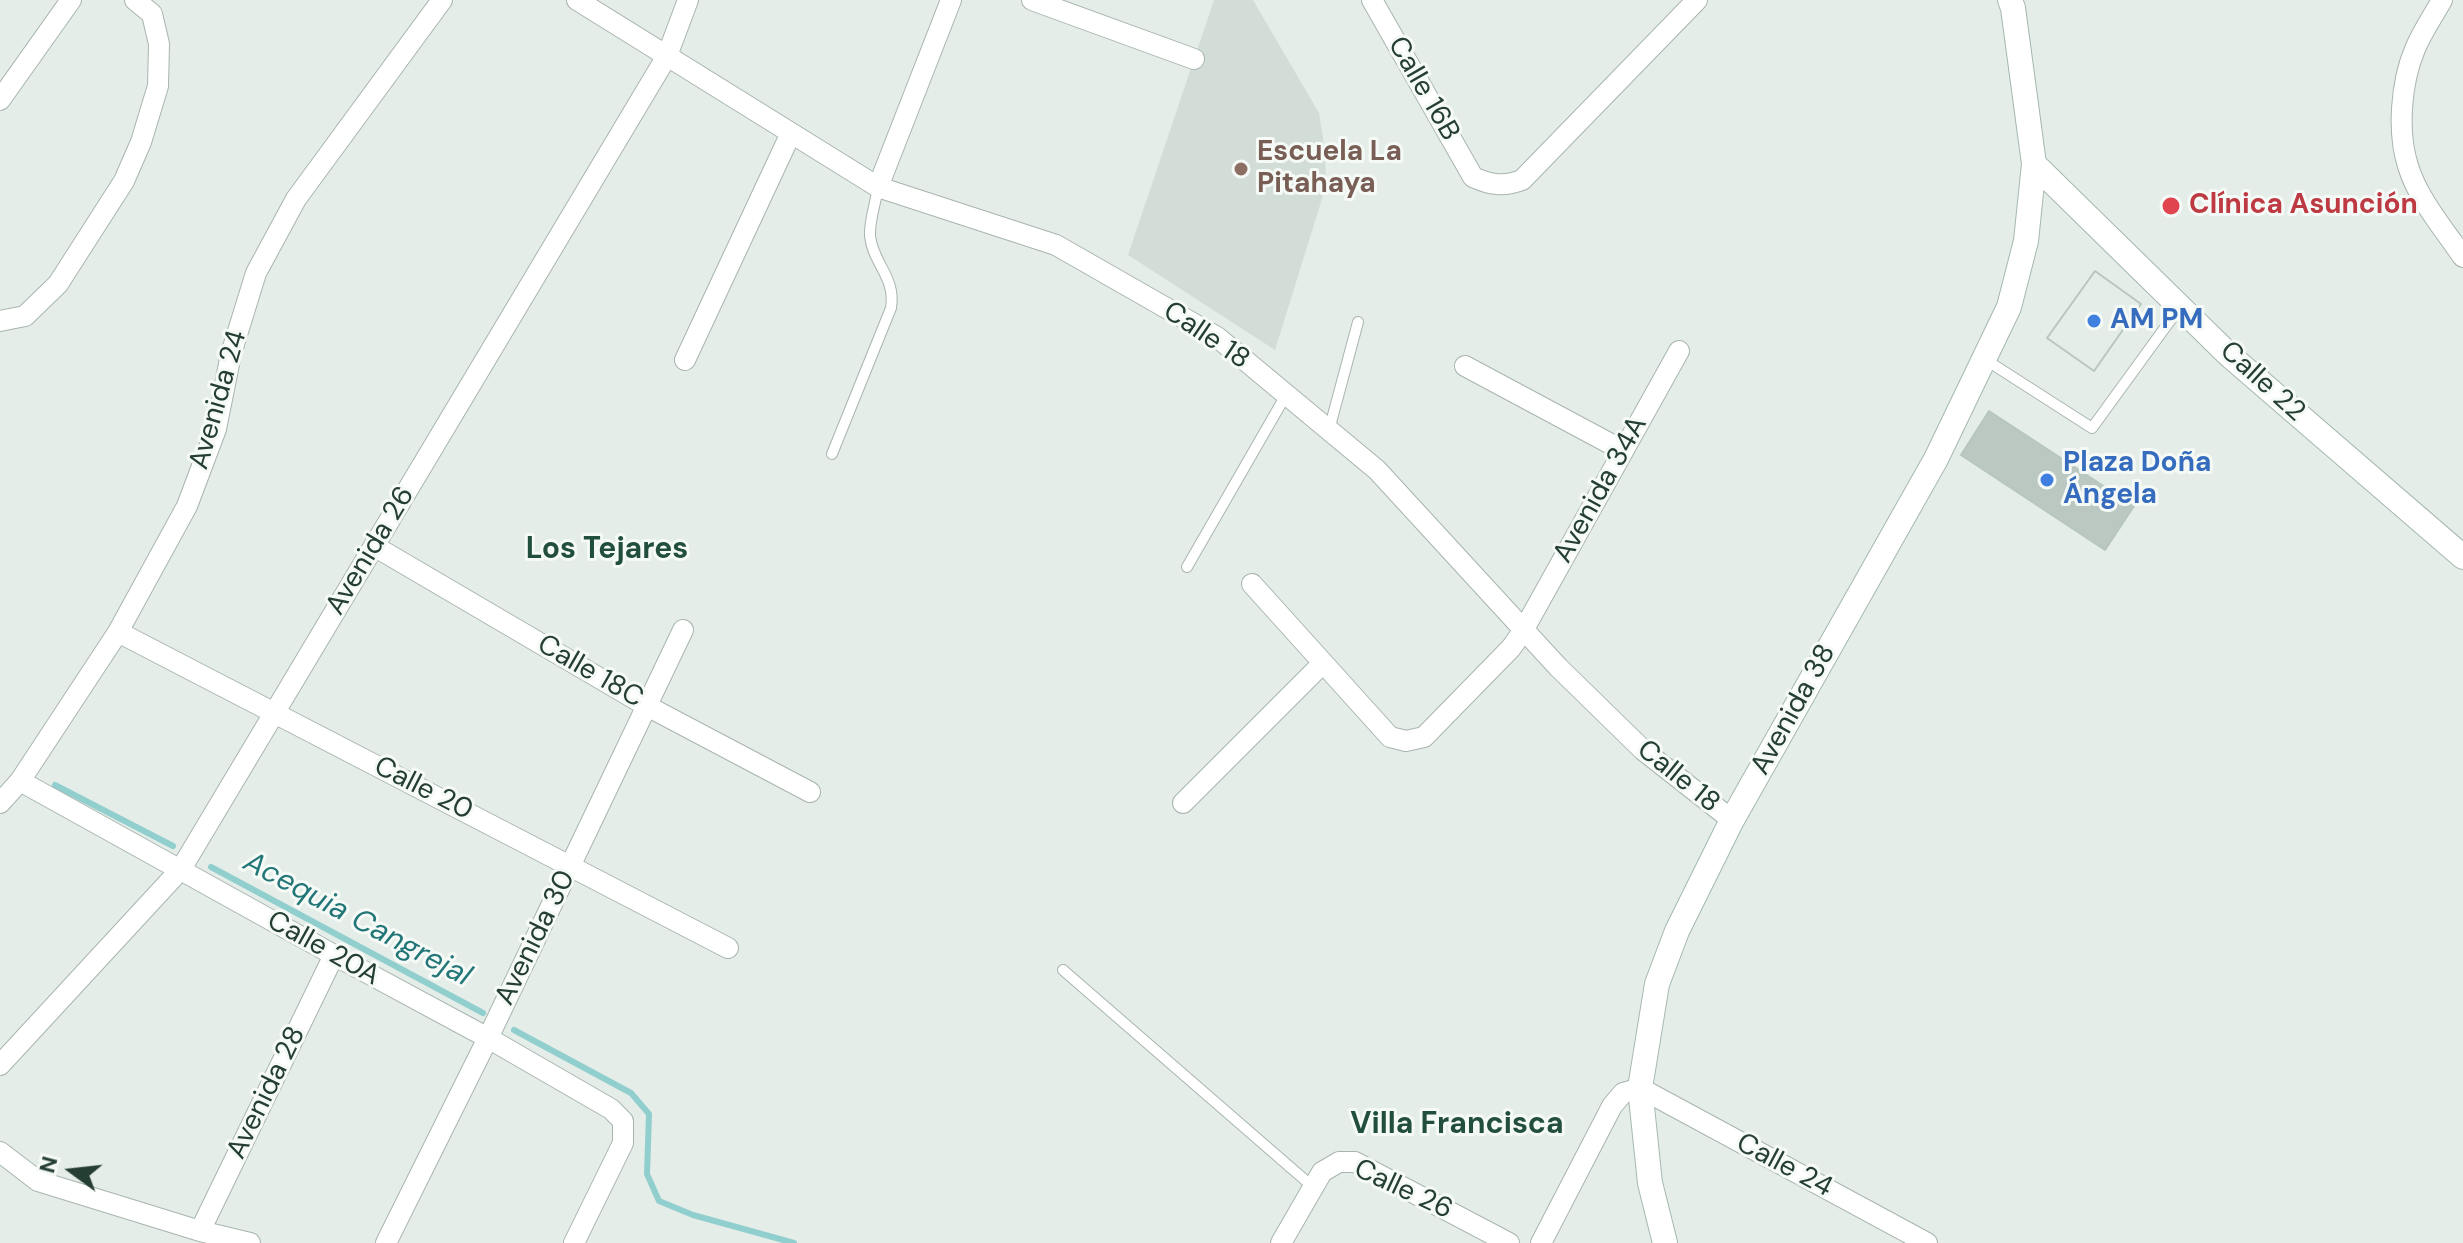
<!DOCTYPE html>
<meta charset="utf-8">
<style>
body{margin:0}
#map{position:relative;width:2463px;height:1243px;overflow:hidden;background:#e5ede8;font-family:"DM Sans",sans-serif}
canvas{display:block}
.north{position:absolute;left:32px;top:1131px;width:80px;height:80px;-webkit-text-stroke:6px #f5faf7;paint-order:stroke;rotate:285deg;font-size:22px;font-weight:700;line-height:32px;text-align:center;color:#253e33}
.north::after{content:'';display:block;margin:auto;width:28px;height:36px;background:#253e33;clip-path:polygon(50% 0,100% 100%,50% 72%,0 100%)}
</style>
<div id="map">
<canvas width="2463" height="1243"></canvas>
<div class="north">N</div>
</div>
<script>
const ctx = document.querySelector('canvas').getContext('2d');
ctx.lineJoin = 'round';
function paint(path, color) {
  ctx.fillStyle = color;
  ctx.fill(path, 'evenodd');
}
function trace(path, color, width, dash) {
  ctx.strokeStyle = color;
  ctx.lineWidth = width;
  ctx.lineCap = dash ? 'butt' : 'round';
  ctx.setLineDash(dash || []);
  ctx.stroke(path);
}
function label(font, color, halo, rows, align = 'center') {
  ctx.font = font + ' "DM Sans",sans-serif';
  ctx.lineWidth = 6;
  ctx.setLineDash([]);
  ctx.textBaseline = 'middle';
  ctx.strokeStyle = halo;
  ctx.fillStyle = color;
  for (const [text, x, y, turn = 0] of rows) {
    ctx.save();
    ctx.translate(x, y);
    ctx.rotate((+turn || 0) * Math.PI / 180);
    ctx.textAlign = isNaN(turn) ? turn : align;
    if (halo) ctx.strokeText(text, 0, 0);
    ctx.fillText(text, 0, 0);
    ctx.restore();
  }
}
const built = new Path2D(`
 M1214,0H1253L1319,113L1325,151L1326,186L1275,350L1128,255Z`);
const stream = new Path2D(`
 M55,785L173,846
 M211,867L483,1013
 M514,1030L631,1093L649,1114L647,1174L659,1201L693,1215L794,1243`);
const building = new Path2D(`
 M2095,271L2141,304L2094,371L2047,338Z
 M2095,271L2141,304L2094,371L2047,338Z
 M1989,411L2134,506L2105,550L1961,455Z`);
const lane = new Path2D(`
 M1986,360L2092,428L2180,307
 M1329,430L1358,322
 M832,454L891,308C896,277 873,264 870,236C869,221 876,202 878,187
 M1187,567L1286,395
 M1063,970L1313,1187`);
const street = new Path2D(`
 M577,0L878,187L1056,245L1217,337L1377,470L1558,667L1643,750L1732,820
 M1032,0L1194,59
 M1372,0L1473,177C1490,185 1504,187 1522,180L1697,0
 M2442,0C2433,16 2422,32 2415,49C2401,82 2397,132 2408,166C2418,199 2444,229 2463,257
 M0,100L71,0
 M878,187L951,0
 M0,321L25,316L58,284L124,181L141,142L158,86L159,44L152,14L135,0
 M685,360L791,133
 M1465,366L1622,450
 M374,546L647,706L810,792
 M1252,584L1390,737L1406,741L1424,737L1511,648L1523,631L1679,351
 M118,632L728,948
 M20,781L334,955L488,1038L611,1109L623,1121V1143L574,1243
 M0,803L20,781L118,632L187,506L216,429L231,354L256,273L296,199L442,0
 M1183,803L1323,663
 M0,1065L181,869L667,56L688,0
 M0,1152L38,1181L200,1231L250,1243
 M200,1231L334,955
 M386,1243L488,1038L683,630
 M1281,1243L1322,1172L1339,1162H1355L1509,1243
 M1541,1243L1612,1106L1623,1093L1640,1088L1927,1243`);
const secondary = new Path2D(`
 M2034,164L2229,355L2463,557
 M1665,1243L1650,1183L1640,1088L1657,984L1677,931L1732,820L1936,459L2009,307L2026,241L2034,164L2013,8L2010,0`);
const markers = [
 [1241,169,8,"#8d6e63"],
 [2171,206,10,"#e0444e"],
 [2094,321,8,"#3f7fe0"],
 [2047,480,8,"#3f7fe0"]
];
const streetNames = [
 ["Calle 16B",1423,89,60],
 ["Calle 18",1206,336,34],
 ["Calle 22",2262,382,42],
 ["Avenida 24",219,400,-74],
 ["Avenida 34A",1601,490,-61],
 ["Avenida 26",371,551,-59],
 ["Calle 18C",590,672,30],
 ["Avenida 38",1794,710,-61],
 ["Calle 18",1678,777,39],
 ["Calle 20",423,789,27],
 ["Avenida 30",536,938,-64],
 ["Calle 20A",323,949,29],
 ["Avenida 28",267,1093,-64],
 ["Calle 24",1784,1166,28],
 ["Calle 26",1403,1190,25]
];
const educationNames = [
 ["Escuela La",1257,153],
 ["Pitahaya",1257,185]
];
const healthNames = [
 ["Clínica Asunción",2189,206]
];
const shopNames = [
 ["AM PM",2110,321],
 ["Plaza Doña",2063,464],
 ["Ángela",2063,496]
];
const neighbourhoodNames = [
 ["Los Tejares",607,550],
 ["Villa Francisca",1457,1125]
];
const waterNames = [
 ["Acequia Cangrejal",357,920,28]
];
paint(built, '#d3ddd7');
trace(stream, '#91cece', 6);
paint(building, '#bac8c1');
trace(building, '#b8c7be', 2);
trace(lane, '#a8b5ae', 12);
trace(street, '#a8b5ae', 22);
trace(secondary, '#a4b8ae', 26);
trace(lane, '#fff', 10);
trace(street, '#fff', 20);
trace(secondary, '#fff', 24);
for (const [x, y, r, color] of markers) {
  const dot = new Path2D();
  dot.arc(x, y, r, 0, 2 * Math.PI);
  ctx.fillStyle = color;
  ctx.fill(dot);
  trace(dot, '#f5faf7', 3);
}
label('28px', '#253e33', '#f5faf7', streetNames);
label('bold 28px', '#785e54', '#f5faf7', educationNames, 'left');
label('bold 28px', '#be3a42', '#f5faf7', healthNames, 'left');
label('bold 28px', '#366cbe', '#f5faf7', shopNames, 'left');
label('bold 30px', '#224f3d', '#f5faf7', neighbourhoodNames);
label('italic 30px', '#237677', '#f5faf7', waterNames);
</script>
